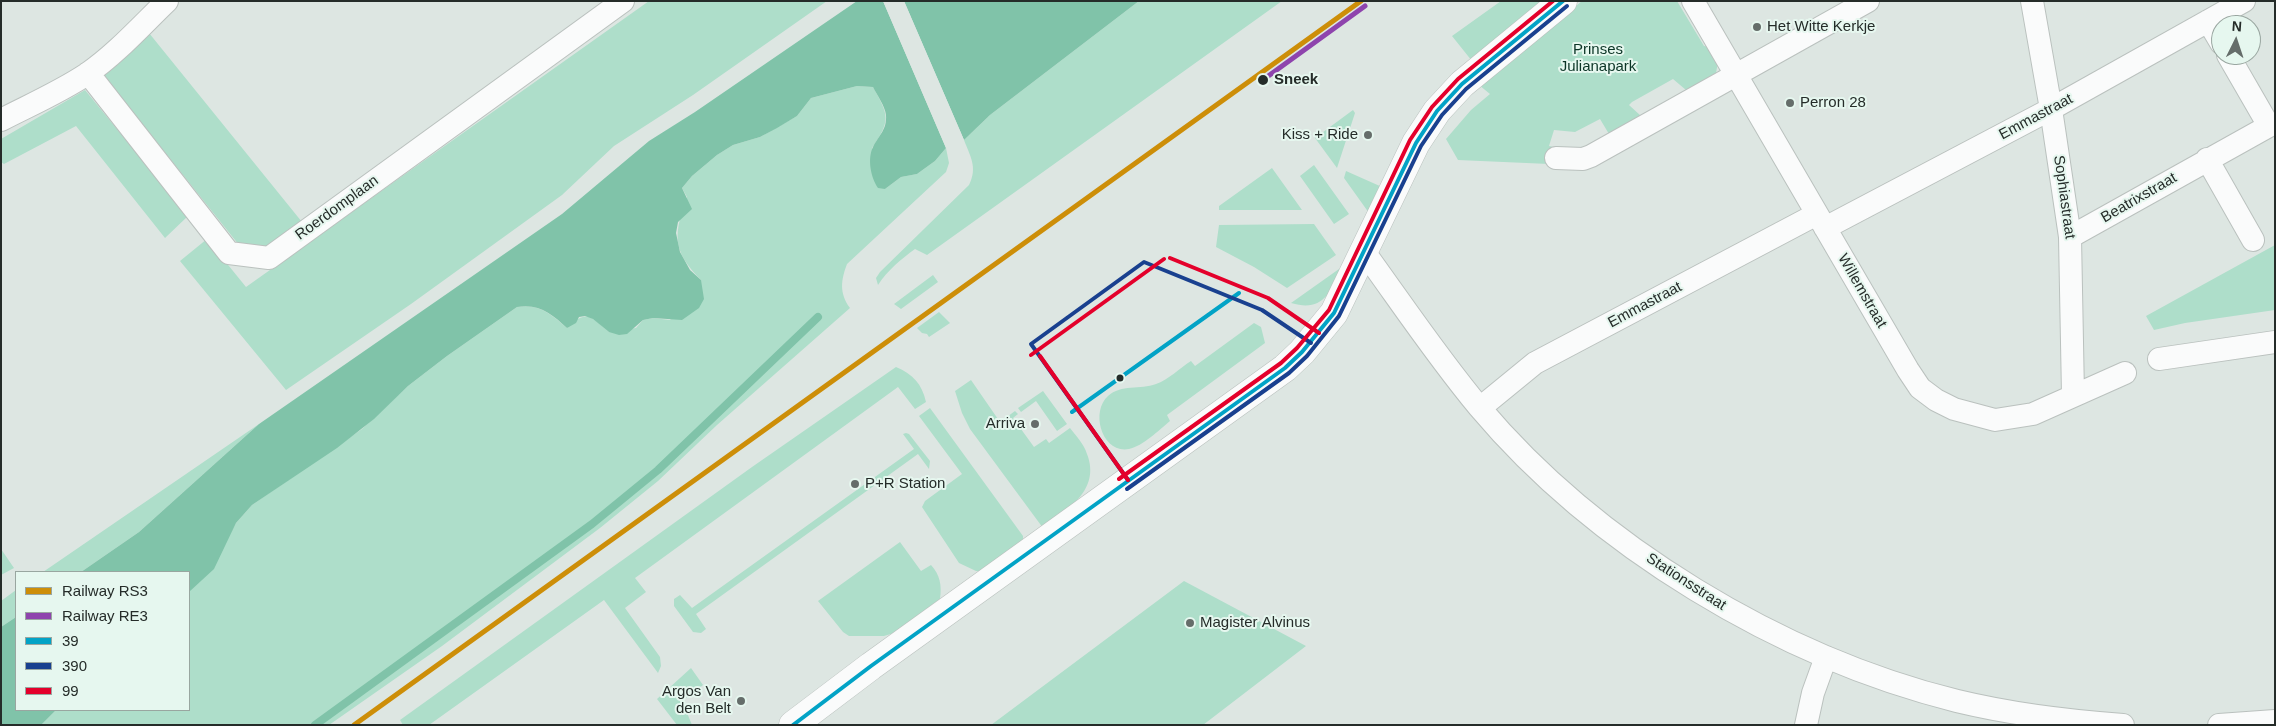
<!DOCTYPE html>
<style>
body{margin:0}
#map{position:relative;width:2276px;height:726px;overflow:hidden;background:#dde6e2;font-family:Helvetica,sans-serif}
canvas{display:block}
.frame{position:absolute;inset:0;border:2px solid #252c29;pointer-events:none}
.legend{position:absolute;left:15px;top:571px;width:175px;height:140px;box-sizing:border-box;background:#e6f7ef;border:1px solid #99a6a0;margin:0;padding:6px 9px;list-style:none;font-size:15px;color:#252c29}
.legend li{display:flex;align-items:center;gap:10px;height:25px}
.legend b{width:25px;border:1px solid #99a6a0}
.north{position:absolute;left:2211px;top:15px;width:50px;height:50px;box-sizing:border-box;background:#e6f7ef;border:1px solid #99a6a0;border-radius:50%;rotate:4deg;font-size:14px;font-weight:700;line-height:20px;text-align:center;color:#252c29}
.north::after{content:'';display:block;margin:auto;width:18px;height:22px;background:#656d6a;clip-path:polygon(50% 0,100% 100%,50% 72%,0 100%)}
</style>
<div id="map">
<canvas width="2276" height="726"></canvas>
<div class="frame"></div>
<ul class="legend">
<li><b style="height:6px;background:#cd8e08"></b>Railway RS3</li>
<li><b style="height:6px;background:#8e44ad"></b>Railway RE3</li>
<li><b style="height:6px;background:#02a3c6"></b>39</li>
<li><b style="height:6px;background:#19408f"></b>390</li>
<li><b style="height:6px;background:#e4002b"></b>99</li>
</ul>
<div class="north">N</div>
</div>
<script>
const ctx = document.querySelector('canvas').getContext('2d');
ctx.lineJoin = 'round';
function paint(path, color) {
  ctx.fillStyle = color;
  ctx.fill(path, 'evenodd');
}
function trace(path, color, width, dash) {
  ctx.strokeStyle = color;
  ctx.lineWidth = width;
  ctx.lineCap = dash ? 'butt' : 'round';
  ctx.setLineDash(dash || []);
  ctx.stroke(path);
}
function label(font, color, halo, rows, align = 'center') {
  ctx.font = font + ' Helvetica,sans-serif';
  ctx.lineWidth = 4;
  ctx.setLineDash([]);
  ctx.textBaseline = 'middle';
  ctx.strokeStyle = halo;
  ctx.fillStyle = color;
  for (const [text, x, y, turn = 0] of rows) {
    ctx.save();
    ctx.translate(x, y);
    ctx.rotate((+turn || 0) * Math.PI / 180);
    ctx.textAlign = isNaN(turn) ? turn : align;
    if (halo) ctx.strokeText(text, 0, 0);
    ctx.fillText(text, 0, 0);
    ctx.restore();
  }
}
const green = new Path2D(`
 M649,1H827L693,95L614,146L562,195L411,304L286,390L180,261L207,239L246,287Z
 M1139,1H1282L927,255L915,249C900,260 888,270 878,285L876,278L880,272L969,185C978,167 970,156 964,140L990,115Z
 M1501,1H1545L1472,61L1452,36Z
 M1582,1H1677L1704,46L1710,47L1718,62L1716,73L1686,90L1673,79L1632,102L1629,105L1641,116L1609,134L1600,119L1575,132L1554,130L1549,146L1553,147L1549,164L1458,160L1446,139L1471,110L1490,94L1479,85Z
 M149,33L302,222L251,260L103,75Z
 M857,86L873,87C889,116 891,120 872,148L885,189L901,177L917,174L935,161L946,148L949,163L946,172L847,264C841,280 839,293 850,308L717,425L658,481L600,528L442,646L329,725H41L56,710H189V592L226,541L236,523L252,505L362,429L408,386L447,356L517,307C539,303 551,314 567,328C587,309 590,316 609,332L636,328L643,320L653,318L670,320L701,280C671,250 674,234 687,197L682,188L692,176L717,155L733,145L760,137L797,116L811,98Z
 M85,90L188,216L165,238L76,126L4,164L1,162V139Z
 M1353,110L1355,113L1337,168L1315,138Z
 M1314,165L1349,214L1334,224L1300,176Z
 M1272,168L1302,210H1219V206Z
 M1346,171L1382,187L1369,213L1344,178Z
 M1314,224L1336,255L1287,288L1254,267L1216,247L1219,225Z
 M2275,245V310L2185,323L2154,330L2146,316Z
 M1339,269L1342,273C1328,295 1321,312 1291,303Z
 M933,275L938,282L901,309L894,304Z
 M939,312L950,323L929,337L927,334L922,333L917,328Z
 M1254,323L1261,327L1265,343L1167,415L1170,421C1159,430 1143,446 1129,449C1102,454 1090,412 1108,396C1121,384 1140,390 1156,384C1168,380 1180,368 1191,361L1195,366Z
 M896,367C913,374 922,384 926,402L915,409L898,387L635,578L646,592L625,608L660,657L661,666L658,673L604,600L429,725H403L400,720L752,467Z
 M971,380L1000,422L1015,411L1018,414L1013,418L1034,447L1046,439L1049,443L1070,428C1076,436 1084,444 1087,454C1101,490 1067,510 1043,528L970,429L962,413L955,391Z
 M1043,391L1067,424L1057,431L1036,401L1021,412L1018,408Z
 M930,408L1023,536V540L982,571H976L959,563L922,507L925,501L962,474L919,416Z
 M259,424L139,532L81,572H43Z
 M906,433L909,434L930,461L929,469L918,454L696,614L706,629L701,633L693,632L674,606V599L680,595L692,608L914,449L903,434Z
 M900,542L921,571L931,565C940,575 942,585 940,599L894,633L884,636H849L843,632L818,601Z
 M1,549L14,568L1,575Z
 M1184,581L1306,646L1203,725H991Z
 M16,590V617L1,627V601Z
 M691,668L703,685L682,701L692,725H677L657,699Z`);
const water = new Path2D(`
 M857,1H883L946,148L935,161L917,174L901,177L885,189L878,188C871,178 867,159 873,147C879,135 887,130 886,115C885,106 877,95 873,87L857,86L811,98L797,116L777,128L760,137L733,145L717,155L692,176L682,188L692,209L678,222L676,233L680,252L690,270L701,280L704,299L699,308L682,320L653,318L643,320L627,334L619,335L609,332L593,319L585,316L579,317L576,323L567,328C552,314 539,303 517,307L447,356L408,386L374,419L337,448L252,505L236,523L214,569L189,592V572H81L139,532L259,424L562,214L649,141L695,112Z
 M904,1H1139L990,115L964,140Z
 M16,617V710H56L41,725H1V627Z`);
const pier = new Path2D(`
 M883,1H885L948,147L946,148Z
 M902,1H904L964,140L962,141Z`);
const stream = new Path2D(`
 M315,725L592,524L658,470L818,317`);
const minor = new Path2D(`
 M1693,1L1908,370L1920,388L1936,400L1954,409L1995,420L2033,414L2125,373
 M2032,1L2051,109L2070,237L2073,395
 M2208,21L2221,43
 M88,73L229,253L269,258L623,1
 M1,120C30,105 60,92 87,74C116,54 141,26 167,1
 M1556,158L1583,159L1591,156L1868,1
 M2207,159L2253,240
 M1825,228L2051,109L2244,1
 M2070,237L2269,126L2228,55
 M1365,253C1402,304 1438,358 1479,407C1596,546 1780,657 1957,701C2011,714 2067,721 2123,725
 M2159,359L2275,342
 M1480,408L1535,363L1817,214
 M1806,725L1813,693L1826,657
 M2219,725L2275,721`);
const secondary = new Path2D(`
 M793,725L871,666L1285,368L1302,352L1334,313L1416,143L1437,111L1462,84L1563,1`);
const bus1 = new Path2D(`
 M1072,412L1239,293
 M793,725L871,666L1285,368L1302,352L1334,313L1416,143L1437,111L1462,84L1563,1`);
const bus2 = new Path2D(`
 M1128,480L1031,344L1144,262L1262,310L1311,343
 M1127,489L1289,373L1307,356L1339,316L1421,146L1442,115L1466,89L1567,6`);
const bus3 = new Path2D(`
 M1170,258L1268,298L1319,333
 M1031,355L1164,259
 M1040,356L1128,480
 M1119,479L1281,363L1297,348L1329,310L1410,140L1432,107L1458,79L1553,1`);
const rail1 = new Path2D(`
 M354,725L1361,1`);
const rail2 = new Path2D(`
 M1260,82L1365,6`);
const markers = [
 [1757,27,5,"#656d6a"],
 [1263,80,6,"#252c29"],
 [1790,103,5,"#656d6a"],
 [1368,135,5,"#656d6a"],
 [1120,378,4.5,"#252c29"],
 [1035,424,5,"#656d6a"],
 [855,484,5,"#656d6a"],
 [1190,623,5,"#656d6a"],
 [741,701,5,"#656d6a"]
];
const poiNames = [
 ["Het Witte Kerkje",1767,27],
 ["Perron 28",1800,103],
 ["Kiss + Ride",1358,135,"right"],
 ["Arriva",1025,424,"right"],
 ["P+R Station",865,484],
 ["Magister Alvinus",1200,623],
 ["Argos Van",731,692,"right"],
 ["den Belt",731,709,"right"]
];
const parkNames = [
 ["Prinses",1598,50],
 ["Julianapark",1598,67]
];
const stopNames = [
 ["Sneek",1274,80]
];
const streetNames = [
 ["Emmastraat",2036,117,-28],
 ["Sophiastraat",2064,197,82],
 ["Beatrixstraat",2139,198,-30],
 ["Roerdomplaan",337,208,-36],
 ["Willemstraat",1862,291,60],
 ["Emmastraat",1645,305,-28],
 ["Stationsstraat",1686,582,33]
];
paint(green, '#aedeca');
paint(water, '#80c3a9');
paint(pier, '#dde6e2');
trace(stream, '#80c3a9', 8);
trace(minor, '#bac1be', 24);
trace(secondary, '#bac1be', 29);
trace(minor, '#fafbfb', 22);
trace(secondary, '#fafbfb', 28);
trace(bus1, '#02a3c6', 4);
trace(bus2, '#19408f', 4);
trace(bus3, '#e4002b', 4);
trace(rail1, '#cd8e08', 5);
trace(rail2, '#8e44ad', 5);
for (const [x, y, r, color] of markers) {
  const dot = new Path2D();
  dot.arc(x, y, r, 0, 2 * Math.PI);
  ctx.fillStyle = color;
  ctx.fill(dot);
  trace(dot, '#e6f7ef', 2);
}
label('15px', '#252c29', '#e6f7ef', poiNames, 'left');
label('15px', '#0b3526', '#e6f7ef', parkNames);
label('bold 15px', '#252c29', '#e6f7ef', stopNames, 'left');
label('15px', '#252c29', '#e6f7ef', streetNames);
</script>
